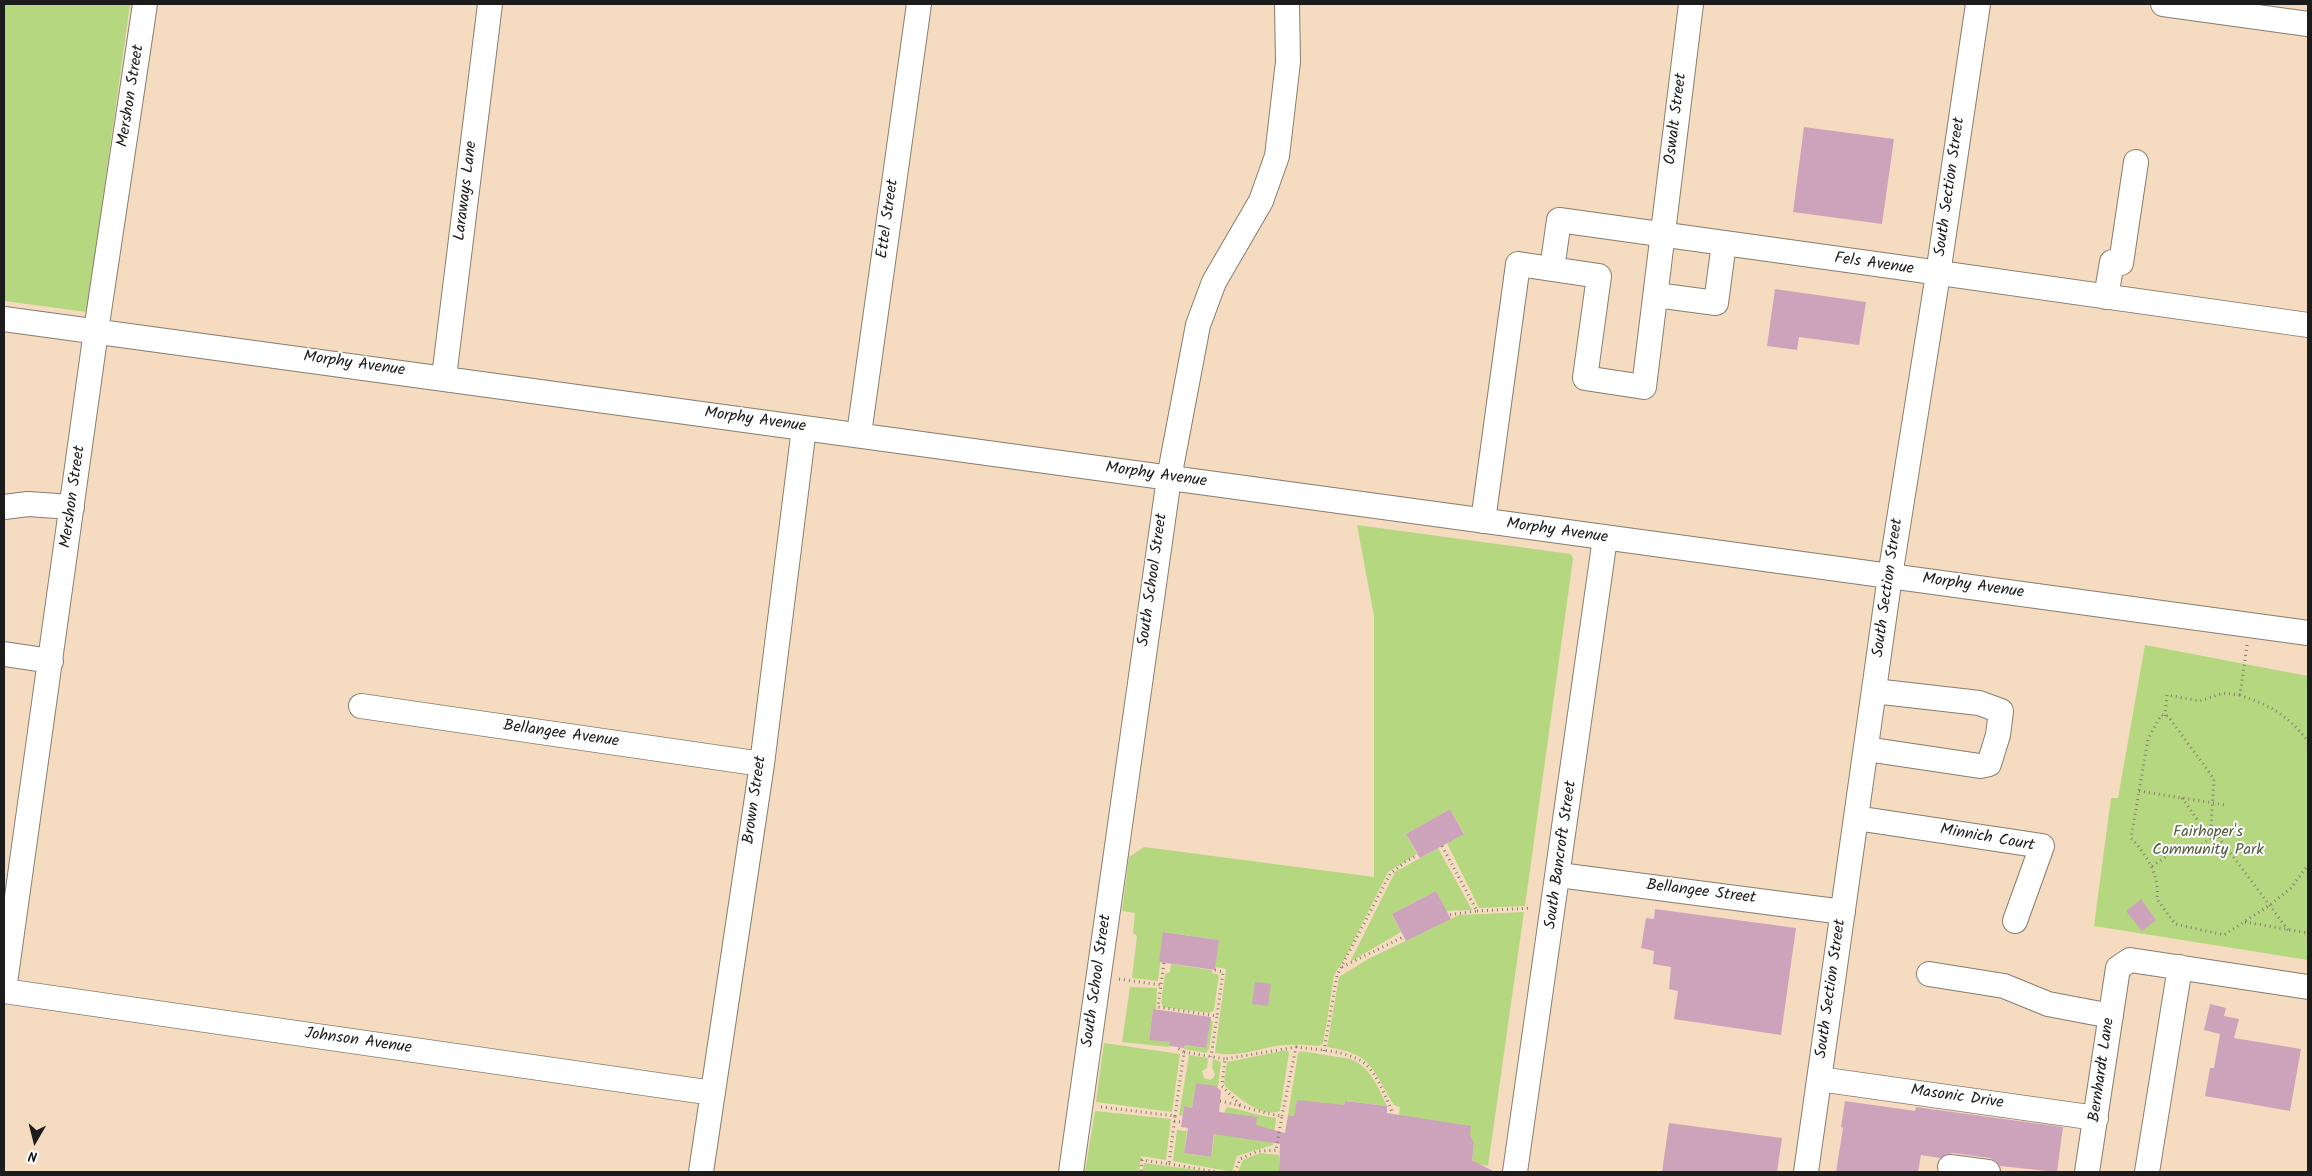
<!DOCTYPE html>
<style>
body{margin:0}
#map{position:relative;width:2312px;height:1176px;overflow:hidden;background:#f5dcc1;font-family:Kalam,sans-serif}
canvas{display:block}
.frame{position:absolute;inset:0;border:5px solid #1c1c1c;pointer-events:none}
.north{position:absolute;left:10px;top:1116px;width:50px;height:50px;-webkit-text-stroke:4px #fff;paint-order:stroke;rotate:188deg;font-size:14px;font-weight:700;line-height:20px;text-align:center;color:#1c1c1c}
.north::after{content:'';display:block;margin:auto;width:18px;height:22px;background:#1c1c1c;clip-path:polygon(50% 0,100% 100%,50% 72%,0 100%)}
</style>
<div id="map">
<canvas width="2312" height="1176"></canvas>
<div class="frame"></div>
<div class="north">N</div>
</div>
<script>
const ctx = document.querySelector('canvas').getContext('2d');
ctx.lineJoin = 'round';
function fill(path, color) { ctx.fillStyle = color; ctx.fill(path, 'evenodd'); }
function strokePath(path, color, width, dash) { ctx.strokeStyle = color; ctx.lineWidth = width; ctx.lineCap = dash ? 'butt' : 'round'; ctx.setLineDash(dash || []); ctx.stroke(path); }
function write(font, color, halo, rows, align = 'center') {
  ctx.font = font + ' Kalam,sans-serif'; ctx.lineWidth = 4; ctx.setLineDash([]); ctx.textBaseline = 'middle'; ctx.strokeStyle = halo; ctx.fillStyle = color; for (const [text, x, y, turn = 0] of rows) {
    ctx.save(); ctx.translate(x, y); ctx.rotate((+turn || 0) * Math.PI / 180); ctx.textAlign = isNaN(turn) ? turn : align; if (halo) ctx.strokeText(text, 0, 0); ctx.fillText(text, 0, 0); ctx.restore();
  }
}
fill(new Path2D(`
 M 4,4 L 130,4 L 87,312 L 4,301 Z
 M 1357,525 L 1571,554 L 1573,559 L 1525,906 L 1479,908 L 1447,843 L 1464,833 L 1450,809 L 1406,834 L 1417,854 L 1388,872 L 1345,958 L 1334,975 L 1326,1027 L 1323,1043 L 1319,1046 C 1305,1045 1291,1044 1276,1046 C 1255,1050 1237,1057 1215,1053 L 1226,969 L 1215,967 L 1219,940 L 1164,932 L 1158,981 L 1132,978 L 1137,936 L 1133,933 L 1135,913 L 1122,911 L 1129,857 L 1144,847 L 1374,877 L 1374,616 Z
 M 2145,645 L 2308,676 L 2308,960 L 2094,926 L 2111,798 L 2118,798 Z
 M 1438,848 L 1472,910 L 1446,911 L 1436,891 L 1392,914 L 1401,932 L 1350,962 L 1395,872 Z
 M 1524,912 L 1488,1166 L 1476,1163 L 1474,1165 L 1475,1161 L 1472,1160 L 1474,1143 L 1471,1141 L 1399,1115 L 1400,1107 L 1394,1105 C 1372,1069 1373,1054 1327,1047 L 1339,977 L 1368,959 L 1459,915 Z
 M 1171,964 L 1212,970 L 1212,973 L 1219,975 L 1214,1010 L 1210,1013 L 1163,1007 L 1161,1002 L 1165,974 L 1170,972 Z
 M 1130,987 L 1157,988 L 1156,1010 L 1153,1009 L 1149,1039 L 1170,1042 L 1169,1047 L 1122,1042 Z
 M 1210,1019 L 1213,1022 L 1209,1049 L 1206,1053 L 1184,1049 L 1185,1045 L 1206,1048 Z
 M 1104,1043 L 1180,1054 L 1172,1112 L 1096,1102 Z
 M 1287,1050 L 1289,1053 L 1280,1111 C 1262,1118 1239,1098 1226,1087 L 1224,1083 L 1227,1062 Z
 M 1301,1051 L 1351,1059 C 1371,1068 1378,1087 1387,1106 L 1345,1101 L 1344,1105 L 1294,1116 L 1288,1115 L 1298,1053 Z
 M 1189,1055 L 1208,1058 L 1207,1068 L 1202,1071 L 1204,1078 L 1210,1080 L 1213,1078 L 1215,1074 L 1212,1067 L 1213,1059 L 1221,1062 L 1218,1087 L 1196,1083 L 1192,1108 L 1184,1106 L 1182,1116 L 1179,1115 Z
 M 1227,1107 C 1244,1110 1259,1116 1276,1118 L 1273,1145 L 1237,1156 L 1232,1172 L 1173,1161 L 1177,1130 L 1187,1131 L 1184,1153 L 1211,1157 L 1215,1132 Z
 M 1095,1111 L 1171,1119 L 1166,1160 L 1141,1156 L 1139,1172 L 1085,1172 Z
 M 1260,1153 L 1279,1155 L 1279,1172 L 1238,1172 L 1243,1160 Z
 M 1144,1163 L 1204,1171 L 1207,1172 L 1142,1172 Z`), '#b5d780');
fill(new Path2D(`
 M 1804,127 L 1894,139 L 1882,224 L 1793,212 Z
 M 1775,289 L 1866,302 L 1859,345 L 1799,337 L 1797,350 L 1767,346 Z
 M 1450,809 L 1464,834 L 1420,858 L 1406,834 Z
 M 1436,891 L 1451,919 L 1406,941 L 1392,914 Z
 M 2141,899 L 2156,920 L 2142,931 L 2126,911 Z
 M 1655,909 L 1796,928 L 1781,1035 L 1674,1019 L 1678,991 L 1669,989 L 1671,967 L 1653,964 L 1654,951 L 1641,948 L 1646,918 L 1654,919 Z
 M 1163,932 L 1219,940 L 1215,970 L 1159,962 Z
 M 1255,982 L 1271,984 L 1268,1006 L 1252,1004 Z
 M 2210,1004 L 2226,1008 L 2224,1016 L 2239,1019 L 2234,1038 L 2301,1049 L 2290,1111 L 2205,1096 L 2210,1068 L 2214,1068 L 2220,1034 L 2204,1030 Z
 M 1153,1009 L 1211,1017 L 1206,1048 L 1185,1045 L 1184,1048 L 1169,1046 L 1170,1042 L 1149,1040 Z
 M 1196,1083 L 1216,1086 L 1221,1091 L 1219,1112 L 1257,1117 L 1256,1125 L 1285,1133 L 1288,1115 L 1294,1116 L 1297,1100 L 1344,1105 L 1345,1101 L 1387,1106 L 1387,1113 L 1471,1126 L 1470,1135 L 1474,1143 L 1472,1160 L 1495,1172 L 1279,1172 L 1280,1144 L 1214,1134 L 1211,1157 L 1184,1153 L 1188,1128 L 1181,1127 L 1184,1106 L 1192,1108 Z
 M 1845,1101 L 1915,1111 L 1916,1107 L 2063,1127 L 2057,1172 L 2000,1166 L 1996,1161 L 1990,1158 L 1952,1153 L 1940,1158 L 1921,1155 L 1918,1172 L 1836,1172 L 1843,1128 L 1841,1127 Z
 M 1669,1123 L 1782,1138 L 1777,1172 L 1662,1172 Z`), '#cda3bc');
const minor = new Path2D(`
 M 1691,4 L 1644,387 L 1585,378 L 1599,276 L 1552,269 L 1559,220 C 1809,254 2058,290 2308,325
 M 2163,4 L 2308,24
 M 1656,295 L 1716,303 L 1724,243
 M 2106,297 L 2112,262 L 2121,263 L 2136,162
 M 4,319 L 2308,633
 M 444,377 L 490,4
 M 859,434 L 919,4
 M 4,507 L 28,504 L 72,507
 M 1483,521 L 1518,264 L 1552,269
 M 4,654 L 51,661
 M 361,706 L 762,764
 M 1866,749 L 1980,766 L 1989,764 L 1998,735 L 2001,711 L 1979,703 L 1874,691
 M 1856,818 L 2042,846 L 2015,921
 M 1559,875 L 1843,912
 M 1929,974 L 2004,986 L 2048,1004 L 2111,1016
 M 4,990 L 96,331 L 145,4
 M 4,991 L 713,1093
 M 1819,1079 L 2096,1118
 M 1950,1167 L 1988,1172
 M 701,1172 L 762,764 L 804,428
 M 1071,1172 L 1169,478 L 1198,325 L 1214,282 L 1261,201 L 1277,156 L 1288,62 L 1287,4
 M 1515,1172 L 1605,538
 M 1806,1172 L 1890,576 L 1938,274 L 1978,4
 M 2087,1172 L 2118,968 L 2130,960 L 2308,987
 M 2147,1172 L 2180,967`);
strokePath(minor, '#887c6e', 26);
strokePath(new Path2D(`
 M 2247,645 L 2240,695 C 2273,707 2286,714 2308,741
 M 2165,716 L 2167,695 L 2200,701 L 2223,693 L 2240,695
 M 2139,791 L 2226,805
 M 2182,798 L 2210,838
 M 1442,846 L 1477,911 L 1448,915
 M 2152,866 L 2172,853 L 2202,845 L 2216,833
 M 1477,911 L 1531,908
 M 2245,922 L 2308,933
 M 2288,930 L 2211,827 L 2214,779 L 2168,716 L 2161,715 L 2148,739 L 2131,838 C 2147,856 2160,875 2157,899 L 2175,924 L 2224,935 L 2270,905 L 2291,888 L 2308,865
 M 1164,963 L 1158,1007 L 1217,1016 L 1211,1057
 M 1342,967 L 1403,937
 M 1215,970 L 1223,972 L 1217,1016
 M 1119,979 L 1161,985
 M 1296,1047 C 1318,1050 1346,1050 1364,1063 C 1377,1073 1387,1100 1393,1114
 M 1324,1051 L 1337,975 L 1390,874 L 1405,862 L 1418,855
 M 1184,1052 L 1225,1059
 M 1220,1101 C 1241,1105 1261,1113 1282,1116 L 1276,1150
 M 1240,1105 L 1222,1086 L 1225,1059 L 1296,1047 L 1282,1116
 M 1101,1107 L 1175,1116 L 1169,1164 L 1142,1160 L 1141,1172
 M 1175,1116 L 1184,1052 L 1176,1047
 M 1174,1121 L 1181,1122
 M 1169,1164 L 1217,1172
 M 1235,1172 L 1240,1159 L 1258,1151 L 1279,1150`), '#887c6e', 3, [1, 4]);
strokePath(minor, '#fff', 24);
write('16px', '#1c1c1c', '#fff', [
 ["Mershon Street",132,96,-81],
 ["Oswalt Street",1677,119,-83],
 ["South Section Street",1951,187,-82],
 ["Laraways Lane",467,191,-83],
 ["Ettel Street",889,219,-82],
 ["Fels Avenue",1874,265,8],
 ["Morphy Avenue",354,365,8],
 ["Morphy Avenue",755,421,8],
 ["Morphy Avenue",1156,476,8],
 ["Mershon Street",74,497,-82],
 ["Morphy Avenue",1557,532,8],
 ["South School Street",1154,580,-82],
 ["Morphy Avenue",1973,587,8],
 ["South Section Street",1889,588,-82],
 ["Bellangee Avenue",561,735,8],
 ["Brown Street",756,800,-82],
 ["Minnich Court",1987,839,10],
 ["South Bancroft Street",1562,855,-82],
 ["Bellangee Street",1701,893,7],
 ["South School Street",1098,981,-82],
 ["South Section Street",1832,989,-82],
 ["Johnson Avenue",358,1042,8],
 ["Bernhardt Lane",2103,1070,-82],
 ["Masonic Drive",1957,1098,8]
]);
write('16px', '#525d3f', '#fff', [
 ["Fairhoper's",2208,833],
 ["Community Park",2208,851]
]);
</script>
